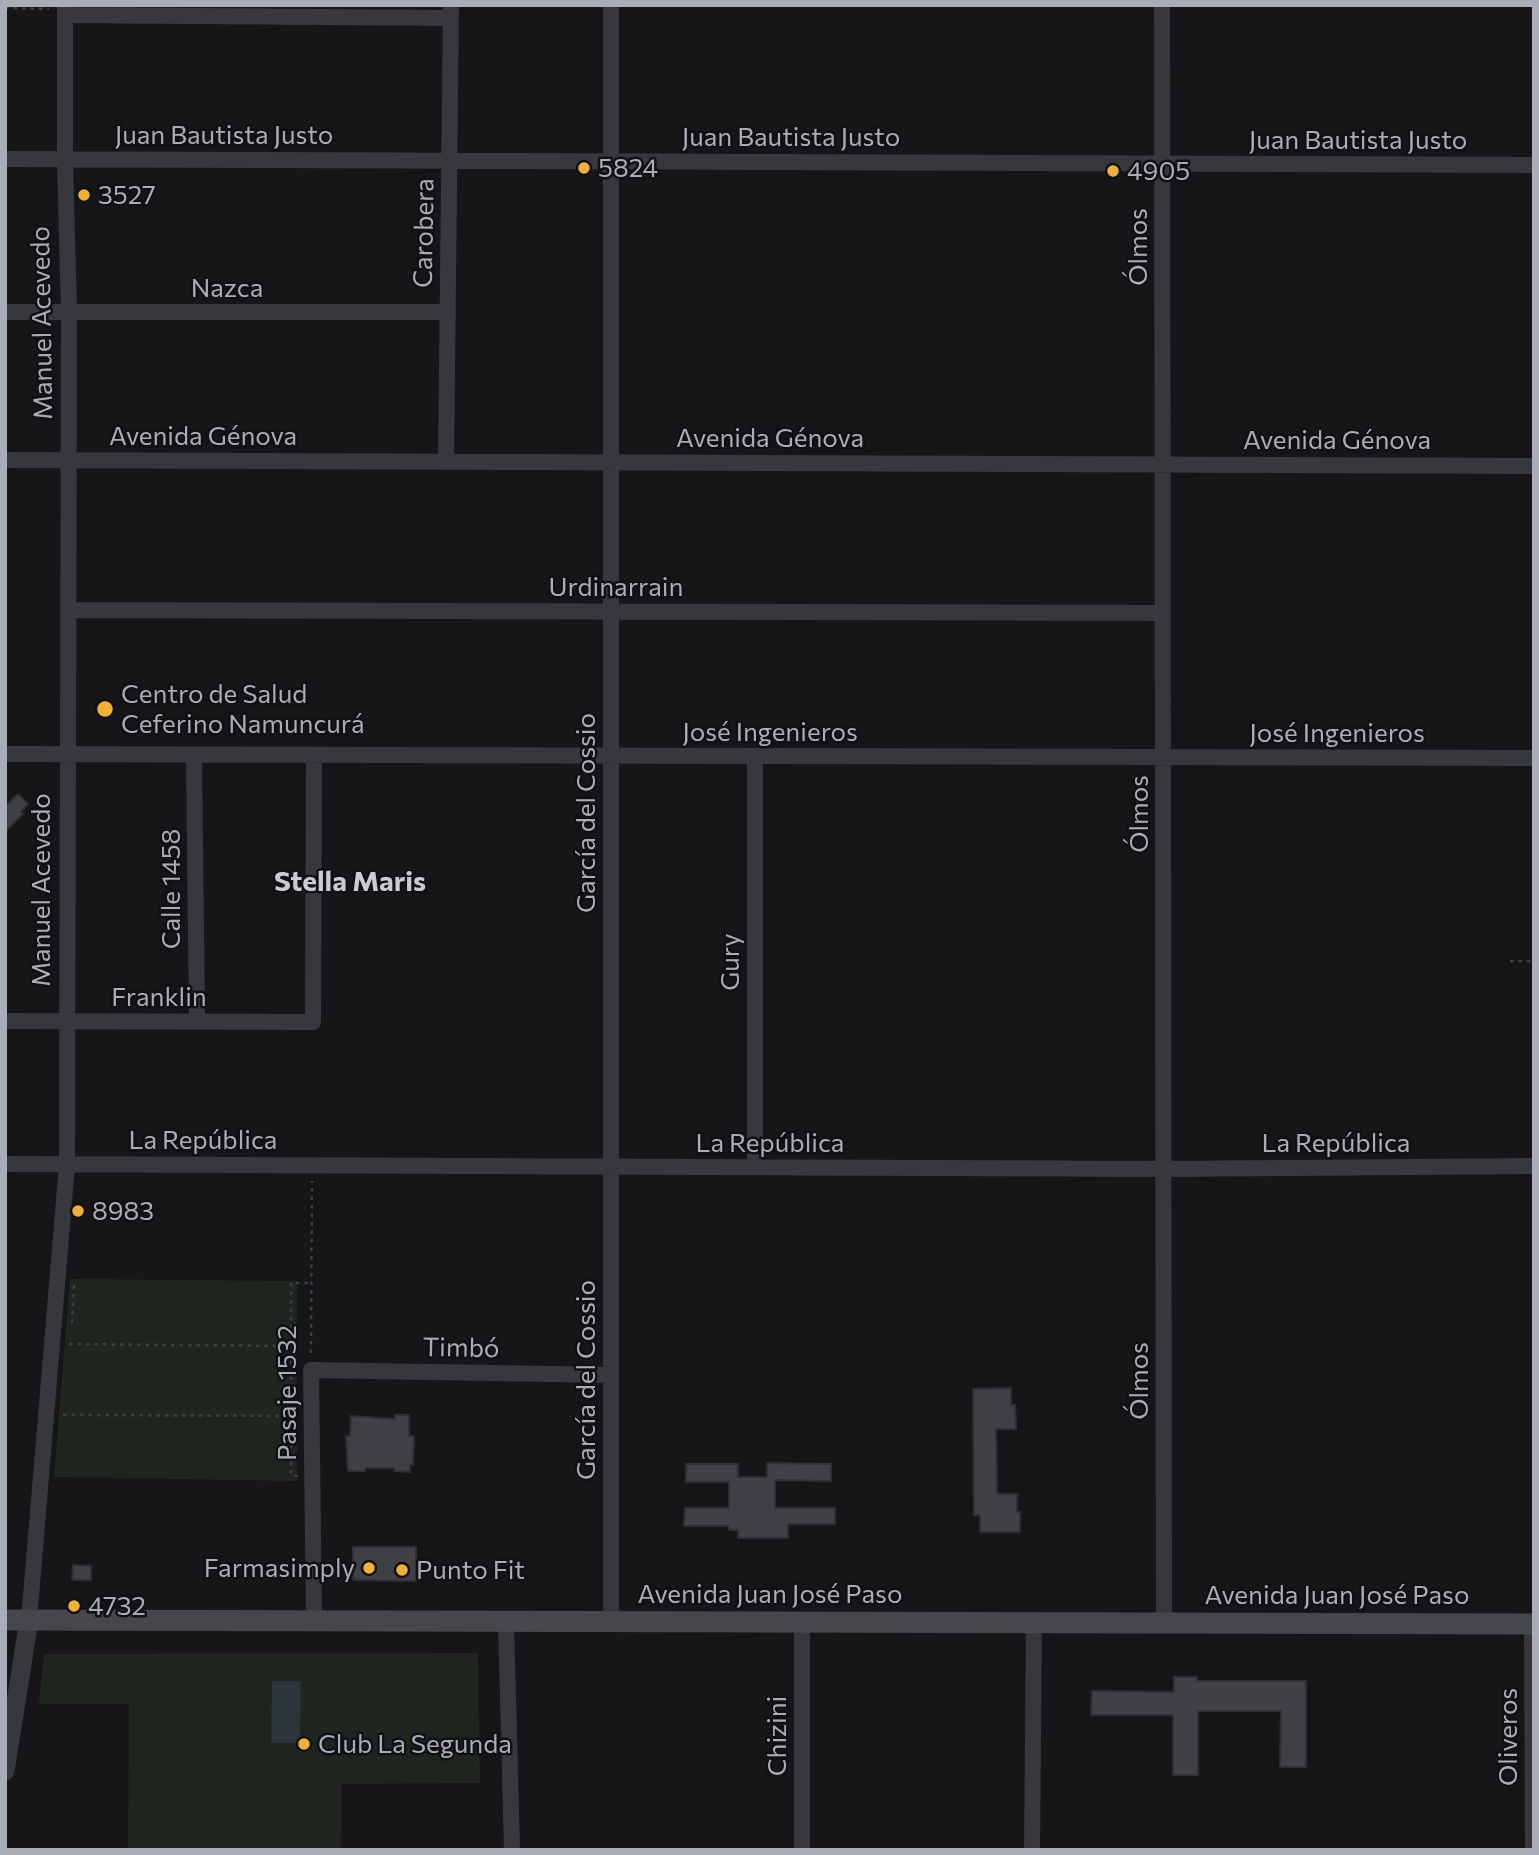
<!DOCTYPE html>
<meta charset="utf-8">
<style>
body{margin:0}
#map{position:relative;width:1539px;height:1855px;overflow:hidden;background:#161618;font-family:Commissioner,sans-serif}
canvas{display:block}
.frame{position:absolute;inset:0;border:7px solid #a8adb8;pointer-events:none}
</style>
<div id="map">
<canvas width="1539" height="1855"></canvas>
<div class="frame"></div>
</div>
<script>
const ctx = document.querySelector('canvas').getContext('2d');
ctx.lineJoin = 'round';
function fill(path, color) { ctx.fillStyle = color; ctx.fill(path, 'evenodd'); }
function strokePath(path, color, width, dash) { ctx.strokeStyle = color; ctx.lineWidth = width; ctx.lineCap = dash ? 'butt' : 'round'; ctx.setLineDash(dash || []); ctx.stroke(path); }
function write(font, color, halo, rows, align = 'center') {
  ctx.font = font + ' Commissioner,sans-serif'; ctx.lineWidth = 5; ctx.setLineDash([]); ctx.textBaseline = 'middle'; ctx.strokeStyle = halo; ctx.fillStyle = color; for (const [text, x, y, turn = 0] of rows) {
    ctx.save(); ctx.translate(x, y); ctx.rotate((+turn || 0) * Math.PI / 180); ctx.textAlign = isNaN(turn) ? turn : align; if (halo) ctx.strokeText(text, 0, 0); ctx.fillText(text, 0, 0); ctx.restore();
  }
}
fill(new Path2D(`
 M 70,1279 L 297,1281 L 297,1481 L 54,1477 Z
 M 478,1653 L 480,1783 L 342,1784 L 341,1850 L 128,1850 L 129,1704 L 39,1704 L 44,1654 Z`), '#1e261f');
fill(new Path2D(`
 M 272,1681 L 301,1681 L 300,1743 L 271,1743 Z`), '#2c353c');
const building = new Path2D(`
 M 18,794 L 28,804 L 21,812 L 23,814 L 5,832 L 5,807 Z
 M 1011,1388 L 1011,1405 L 1015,1405 L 1016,1429 L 996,1429 L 997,1494 L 1017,1494 L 1017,1512 L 1020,1512 L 1020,1532 L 980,1532 L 980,1515 L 974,1515 L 973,1389 Z
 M 395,1415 L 409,1415 L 409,1436 L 414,1436 L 413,1465 L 410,1465 L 410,1472 L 394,1471 L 394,1468 L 365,1468 L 365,1471 L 348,1471 L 346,1436 L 350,1436 L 351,1416 L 395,1419 Z
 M 767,1463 L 831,1464 L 831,1481 L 775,1480 L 775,1508 L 835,1508 L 835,1524 L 788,1524 L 788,1538 L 738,1538 L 738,1530 L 729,1530 L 729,1526 L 684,1526 L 685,1508 L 729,1508 L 729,1482 L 686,1482 L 686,1464 L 738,1464 L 738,1477 L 767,1477 Z
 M 353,1547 L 416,1547 L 416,1581 L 353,1580 Z
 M 73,1565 L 91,1566 L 91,1580 L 72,1580 Z
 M 1174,1677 L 1197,1677 L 1197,1681 L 1306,1681 L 1306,1767 L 1280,1767 L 1281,1711 L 1198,1711 L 1198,1775 L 1173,1775 L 1173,1715 L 1091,1715 L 1092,1691 L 1174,1692 Z`);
fill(building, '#404145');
strokePath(building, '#303034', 2);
strokePath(new Path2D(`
 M 5,8 L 49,9
 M 1510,961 L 1534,961
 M 72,1323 L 74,1282
 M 69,1344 L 290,1346
 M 311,1353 L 312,1181
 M 63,1415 L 290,1416
 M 298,1476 L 291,1475 L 291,1283 L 311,1283`), '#3d3f44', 2.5, [3.5, 5]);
strokePath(new Path2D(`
 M 1162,5 L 1164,1623
 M 65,15 L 451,18
 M 5,159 L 1534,165
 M 5,312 L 448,312
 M 5,460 L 1534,466
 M 446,461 L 451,5
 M 68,610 L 1163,613
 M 5,754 L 1534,758
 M 194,755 L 197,1021
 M 755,756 L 755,1167
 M 5,1021 L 313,1022 L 314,755
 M 5,1164 L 1164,1169 L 1534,1166
 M 29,1620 L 67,1165 L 69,312 L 65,159 L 65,5
 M 314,1621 L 311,1370 L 611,1375
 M 506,1621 L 512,1850
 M 611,1621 L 611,5
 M 802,1622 L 802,1850
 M 1532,1624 L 1533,1850
 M 1032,1850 L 1034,1622`), '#37383d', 16);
strokePath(new Path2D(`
 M 5,1771 L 29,1620`), '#37383d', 19);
strokePath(new Path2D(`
 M 5,1620 L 1534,1624`), '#45474d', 21);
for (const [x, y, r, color] of [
 [584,168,7,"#f2b134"],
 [1113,171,7,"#f2b134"],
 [84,195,7,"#f2b134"],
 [105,709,9,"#f2b134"],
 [78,1211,7,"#f2b134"],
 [369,1568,7,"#f2b134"],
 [402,1570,7,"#f2b134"],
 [74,1606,7,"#f2b134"],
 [304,1744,7,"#f2b134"]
]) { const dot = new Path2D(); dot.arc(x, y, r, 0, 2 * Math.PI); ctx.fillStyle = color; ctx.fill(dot); strokePath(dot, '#111113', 2.5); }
write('26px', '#a8adb8', '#111113', [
 ["Juan Bautista Justo",224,135],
 ["Juan Bautista Justo",791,137],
 ["Juan Bautista Justo",1358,140],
 ["Carobera",424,233,-89],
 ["Ólmos",1138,247,-90],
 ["Nazca",227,288],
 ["Manuel Acevedo",42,323,-91],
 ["Avenida Génova",203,436],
 ["Avenida Génova",770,438],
 ["Avenida Génova",1337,440],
 ["Urdinarrain",616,587],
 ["José Ingenieros",770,732],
 ["José Ingenieros",1337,733],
 ["García del Cossio",586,813,-90],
 ["Ólmos",1139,814,-90],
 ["Calle 1458",171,889,-90],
 ["Manuel Acevedo",41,890,-90],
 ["Gury",730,962,-90],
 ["Franklin",159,997],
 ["La República",203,1140],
 ["La República",770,1143],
 ["La República",1336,1143],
 ["Timbó",461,1348,1],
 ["García del Cossio",586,1380,-90],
 ["Ólmos",1139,1381,-90],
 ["Pasaje 1532",287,1393,-90],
 ["Avenida Juan José Paso",770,1594],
 ["Avenida Juan José Paso",1337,1595],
 ["Chizini",777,1736,-90],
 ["Oliveros",1508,1737,-90]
]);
write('26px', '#a8adb8', '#111113', [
 ["5824",598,168],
 ["4905",1127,171],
 ["3527",98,195],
 ["Centro de Salud",121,694],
 ["Ceferino Namuncurá",121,724],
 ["8983",92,1211],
 ["Farmasimply",355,1568,"right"],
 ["Punto Fit",416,1570],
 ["4732",88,1606],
 ["Club La Segunda",318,1744]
], 'left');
write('bold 28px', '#c9ccd4', '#111113', [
 ["Stella Maris",350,882]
]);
</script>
